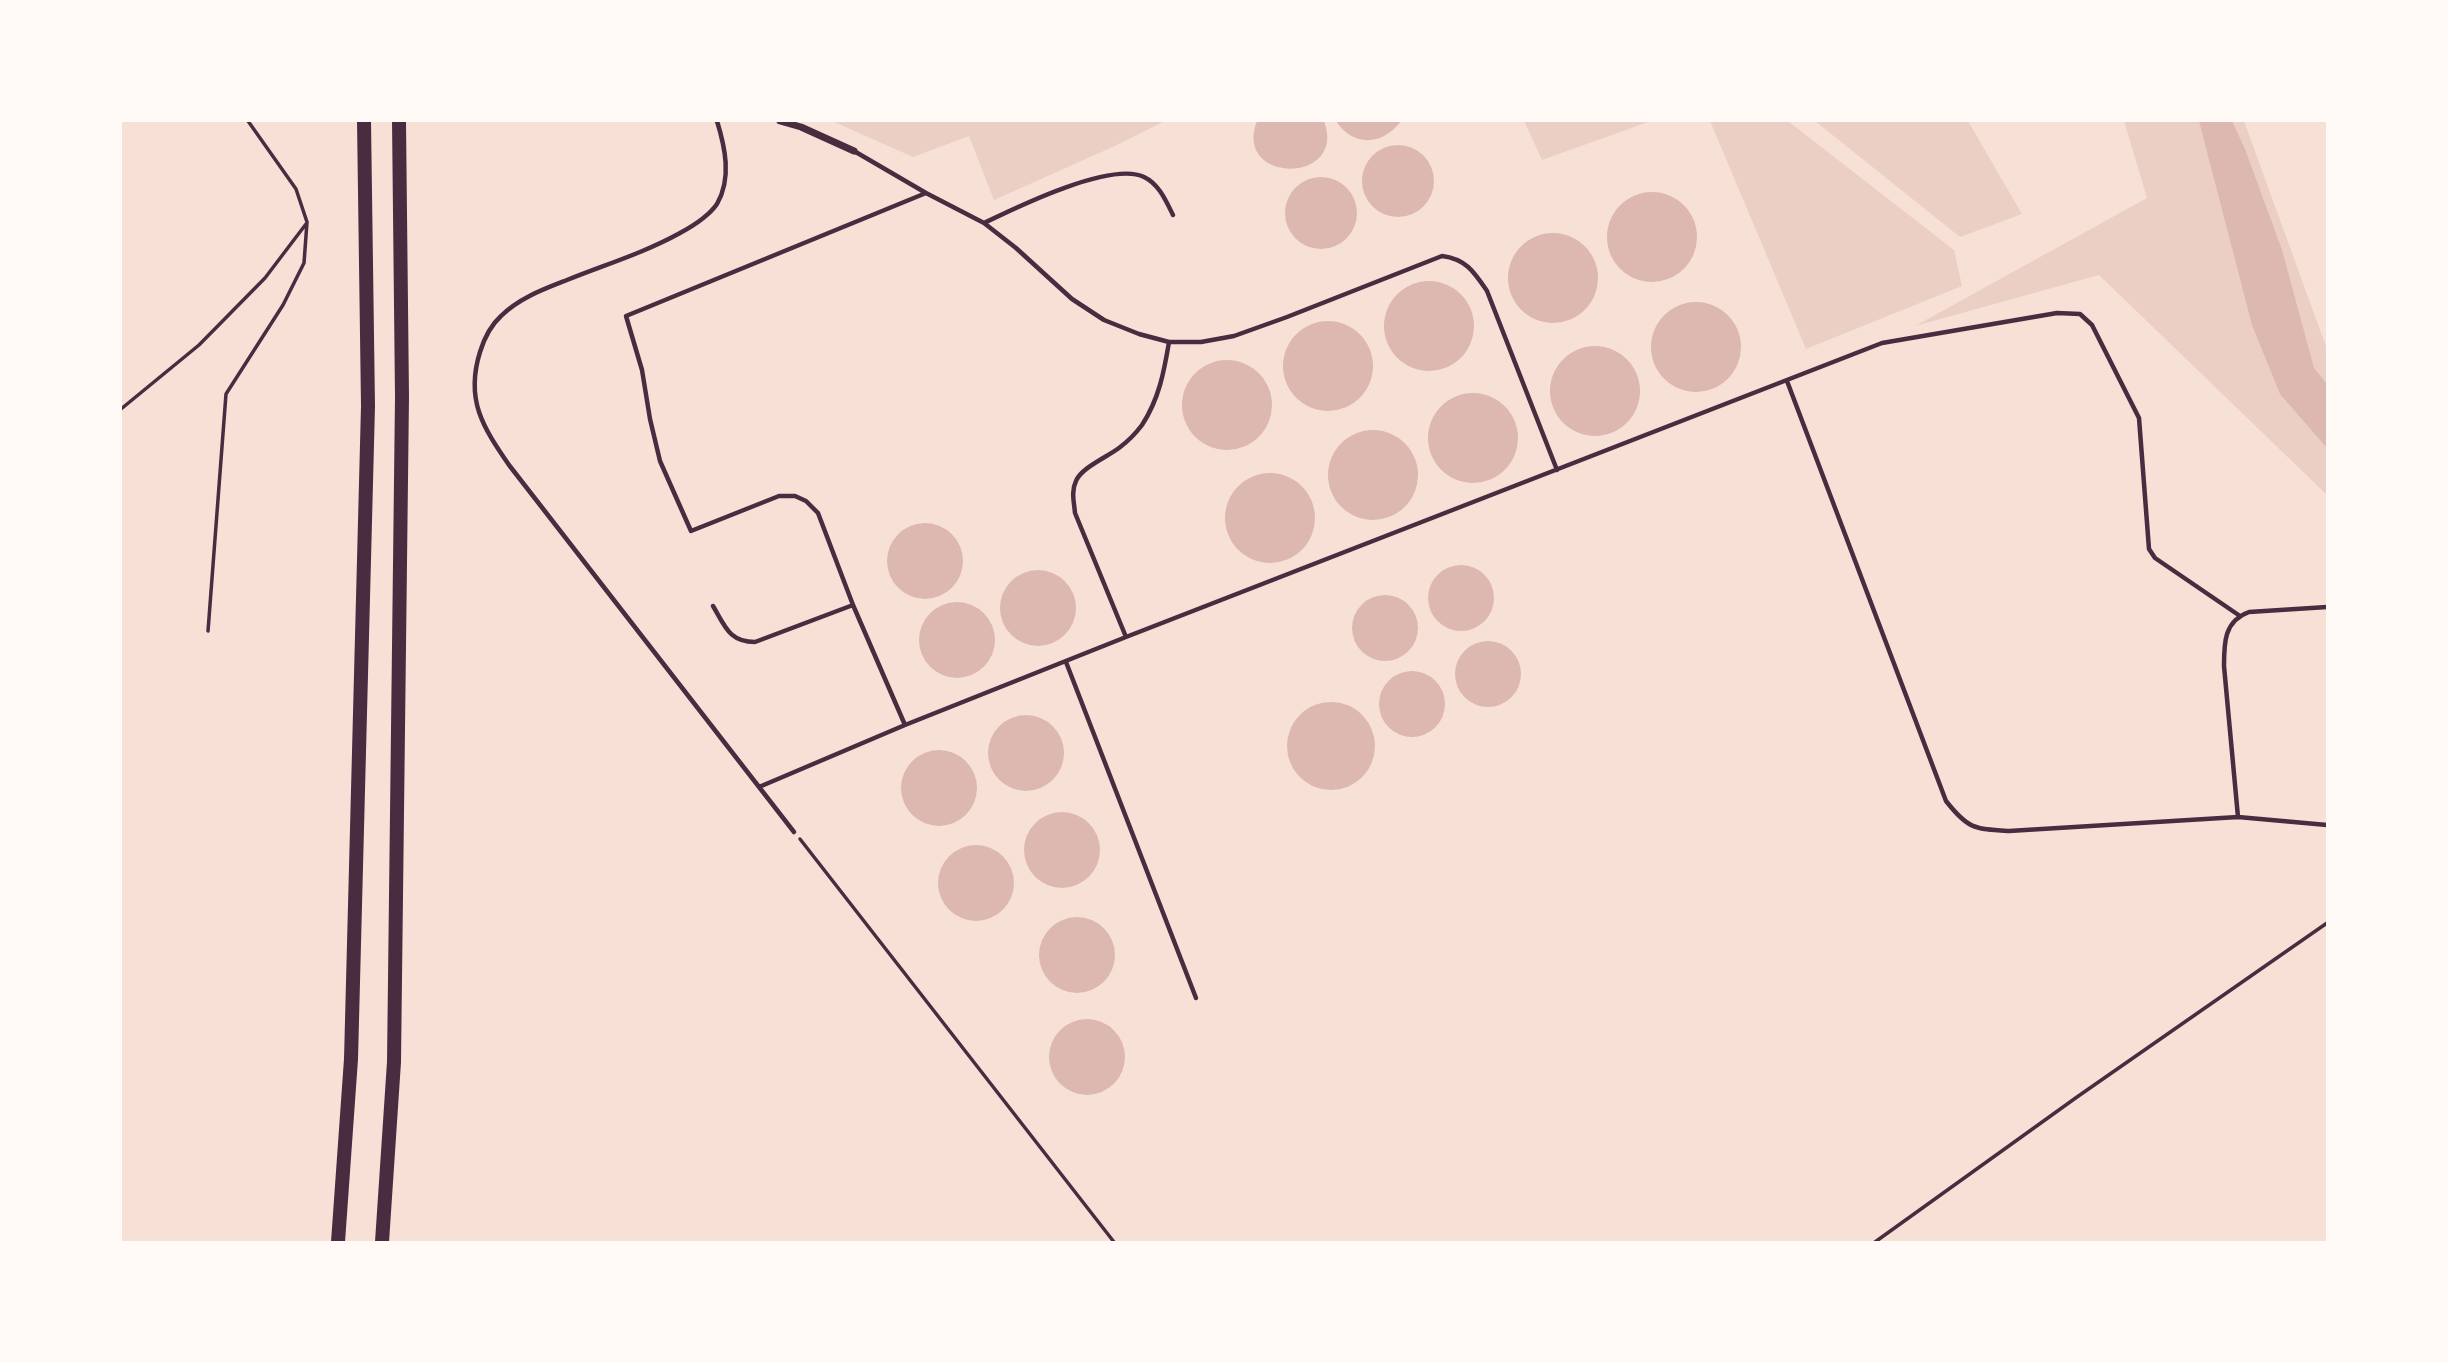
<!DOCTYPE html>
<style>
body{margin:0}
#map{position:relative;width:2448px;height:1363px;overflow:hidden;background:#f7e1d7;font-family:Overpass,sans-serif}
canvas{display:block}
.frame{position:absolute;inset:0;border:122px solid #fffaf5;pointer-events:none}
</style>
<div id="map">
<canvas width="2448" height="1363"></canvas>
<div class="frame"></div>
</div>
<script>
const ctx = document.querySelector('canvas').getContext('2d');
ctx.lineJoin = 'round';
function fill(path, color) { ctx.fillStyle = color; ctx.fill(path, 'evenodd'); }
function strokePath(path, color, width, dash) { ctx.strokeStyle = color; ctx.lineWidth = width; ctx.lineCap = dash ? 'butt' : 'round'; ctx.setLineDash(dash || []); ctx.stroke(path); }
fill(new Path2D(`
 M 832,121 L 1165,121 L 1115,146 L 994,200 L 969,136 L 913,157 Z
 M 1524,121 L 1651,121 L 1542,160 Z
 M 1710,121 L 1788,121 L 1954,250 L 1962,286 L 1806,349 Z
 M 1815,121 L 1968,121 L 2022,214 L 1960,237 Z
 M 2124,121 L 2244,121 L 2327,349 L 2327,495 L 2099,275 L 1915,326 L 2147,198 Z`), '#ebcfc5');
fill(new Path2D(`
 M 1257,121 L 1324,121 C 1348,185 1232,184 1257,121 Z
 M 1336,121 L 1401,121 C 1383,146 1353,147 1336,121 Z
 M 2199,121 L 2232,121 L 2245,149 L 2282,250 L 2314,368 L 2327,384 L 2327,448 L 2280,394 L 2252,325 Z
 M1362 181a36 36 0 1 1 72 0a36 36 0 1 1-72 0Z
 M1285 213a36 36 0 1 1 72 0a36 36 0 1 1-72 0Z
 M1607 237a45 45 0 1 1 90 0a45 45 0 1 1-90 0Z
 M1508 278a45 45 0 1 1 90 0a45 45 0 1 1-90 0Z
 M1384 326a45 45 0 1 1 90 0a45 45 0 1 1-90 0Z
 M1651 347a45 45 0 1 1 90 0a45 45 0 1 1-90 0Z
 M1283 366a45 45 0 1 1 90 0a45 45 0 1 1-90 0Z
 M1550 391a45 45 0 1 1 90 0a45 45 0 1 1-90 0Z
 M1182 405a45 45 0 1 1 90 0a45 45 0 1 1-90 0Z
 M1428 438a45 45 0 1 1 90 0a45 45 0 1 1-90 0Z
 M1328 475a45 45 0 1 1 90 0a45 45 0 1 1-90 0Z
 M1225 518a45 45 0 1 1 90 0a45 45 0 1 1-90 0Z
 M887 561a38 38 0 1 1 76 0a38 38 0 1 1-76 0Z
 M1428 598a33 33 0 1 1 66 0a33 33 0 1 1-66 0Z
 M1000 608a38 38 0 1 1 76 0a38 38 0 1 1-76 0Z
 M1352 628a33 33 0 1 1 66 0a33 33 0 1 1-66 0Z
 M919 640a38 38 0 1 1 76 0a38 38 0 1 1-76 0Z
 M1455 674a33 33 0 1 1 66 0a33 33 0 1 1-66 0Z
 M1379 704a33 33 0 1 1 66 0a33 33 0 1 1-66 0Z
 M1287 746a44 44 0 1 1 88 0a44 44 0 1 1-88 0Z
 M988 753a38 38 0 1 1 76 0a38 38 0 1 1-76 0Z
 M901 788a38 38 0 1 1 76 0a38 38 0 1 1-76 0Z
 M1024 850a38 38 0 1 1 76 0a38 38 0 1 1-76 0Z
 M938 883a38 38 0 1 1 76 0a38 38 0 1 1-76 0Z
 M1039 955a38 38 0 1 1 76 0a38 38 0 1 1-76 0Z
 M1049 1057a38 38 0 1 1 76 0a38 38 0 1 1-76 0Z`), '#dcb8b0');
strokePath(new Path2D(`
 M 121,409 L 199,345 L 265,278 L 306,224
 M 208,631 L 226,394 L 283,305 L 304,263 L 307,222 L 296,189 L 248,121
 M 800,839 L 1114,1242
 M 1875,1242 L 2077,1097 L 2327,923`), '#4a2c40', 3.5);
strokePath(new Path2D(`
 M 717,121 C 725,147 732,178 717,204 C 708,217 693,226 680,233 C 644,253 604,265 567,280 C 544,289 519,298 501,316 C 491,325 484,339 480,352 C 465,400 483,427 509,465 L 794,832
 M 854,151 L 926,193 L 984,223 L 1016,248 L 1072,299 L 1104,320 L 1139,334 L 1169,342 L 1201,342 L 1234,336 L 1287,317 L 1442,256 C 1466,259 1474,272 1487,291 L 1557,470
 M 984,223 C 1017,207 1111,161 1144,177 C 1159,184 1166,201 1173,215
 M 1787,381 L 1946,801 C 1968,829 1974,829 2009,831 L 2238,817 L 2327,825
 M 713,606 C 725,626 729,642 755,642 L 853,605
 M 1126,637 L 1075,513 C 1074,502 1071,491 1076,481 C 1081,468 1107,457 1119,448 C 1127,442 1136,433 1142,425 C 1159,399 1164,372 1169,342
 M 1066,662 L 1196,998
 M 905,725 L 853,605 L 818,513 L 806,501 L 795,496 L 779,496 L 691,531 L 660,461 L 650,419 L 642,370 L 626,316 L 926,193
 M 759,787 L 905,725 L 1126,637 L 1882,343 L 2057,313 L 2080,314 L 2092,325 L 2139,418 L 2149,549 L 2155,558 L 2240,616
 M 2238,817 L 2224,666 C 2224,643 2224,621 2249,612 L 2327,607`), '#4a2c40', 4.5);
strokePath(new Path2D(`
 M 780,121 L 801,127 L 854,151`), '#4a2c40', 7);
strokePath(new Path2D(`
 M 338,1242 L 351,1059 L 368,406 L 364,121
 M 382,1242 L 394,1062 L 402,397 L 399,121`), '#4a2c40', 14);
</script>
